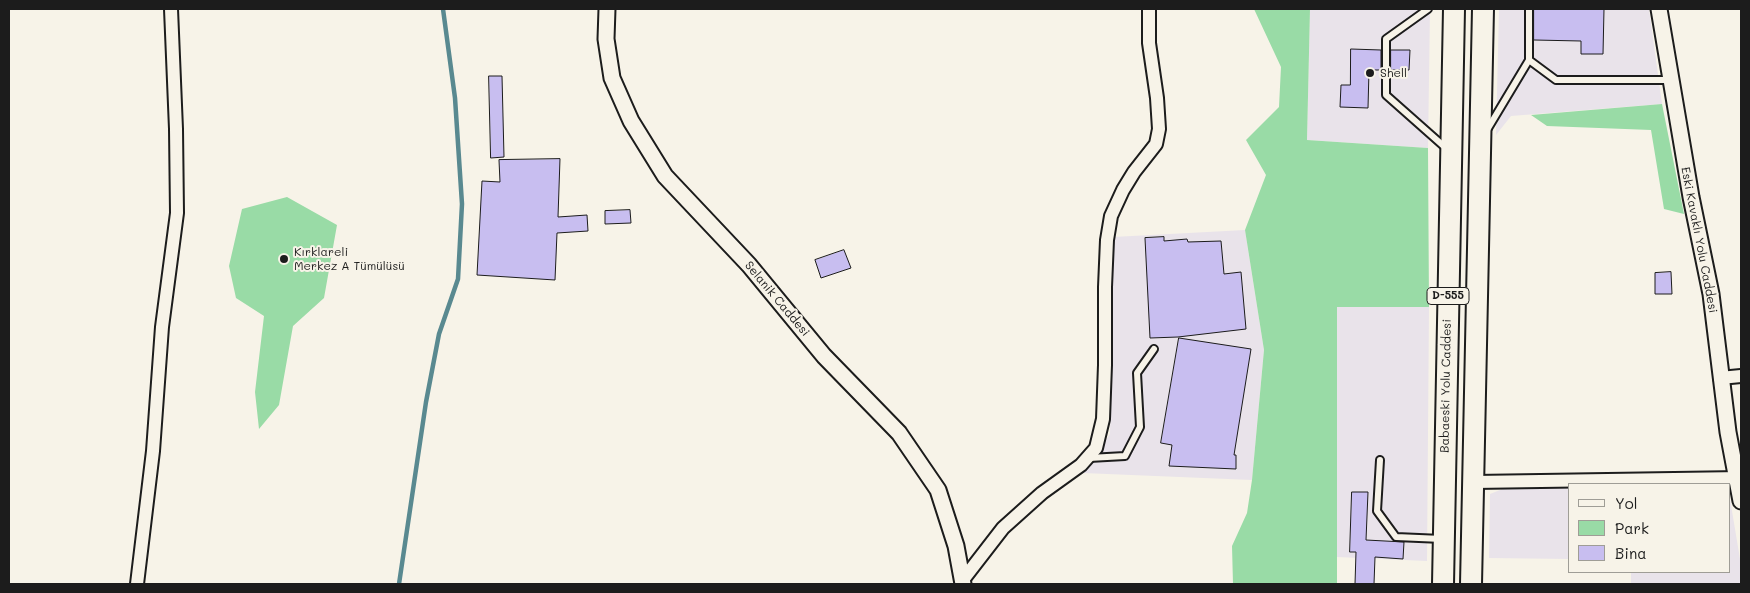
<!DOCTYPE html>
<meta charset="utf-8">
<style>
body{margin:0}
#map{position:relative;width:1750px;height:593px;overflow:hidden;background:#f7f3e8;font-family:Mali,sans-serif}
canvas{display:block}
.frame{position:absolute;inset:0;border:10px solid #1c1c1c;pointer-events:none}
.legend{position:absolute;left:1568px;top:483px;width:162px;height:90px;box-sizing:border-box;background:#f7f3e8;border:1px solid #9f9d96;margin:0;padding:6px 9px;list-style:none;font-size:15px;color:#1c1c1c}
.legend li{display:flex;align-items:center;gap:10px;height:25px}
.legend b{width:25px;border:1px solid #9f9d96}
</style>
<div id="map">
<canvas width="1750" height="593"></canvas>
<div class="frame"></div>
<ul class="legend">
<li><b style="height:6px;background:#f7f3e8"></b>Yol</li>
<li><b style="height:14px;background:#99dba6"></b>Park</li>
<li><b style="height:14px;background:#c8bef0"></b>Bina</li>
</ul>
</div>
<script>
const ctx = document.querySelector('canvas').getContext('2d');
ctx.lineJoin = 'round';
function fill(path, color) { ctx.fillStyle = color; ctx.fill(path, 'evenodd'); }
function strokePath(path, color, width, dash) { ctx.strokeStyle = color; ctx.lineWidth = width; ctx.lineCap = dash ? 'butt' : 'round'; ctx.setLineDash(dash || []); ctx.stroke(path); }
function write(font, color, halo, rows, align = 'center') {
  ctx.font = font + ' Mali,sans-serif'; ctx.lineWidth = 4; ctx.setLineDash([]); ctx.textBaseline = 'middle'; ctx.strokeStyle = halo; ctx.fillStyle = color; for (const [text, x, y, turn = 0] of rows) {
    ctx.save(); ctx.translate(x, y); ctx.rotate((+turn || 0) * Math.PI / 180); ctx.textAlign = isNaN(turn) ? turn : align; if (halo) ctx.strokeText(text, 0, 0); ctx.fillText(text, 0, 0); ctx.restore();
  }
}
fill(new Path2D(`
 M 1310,9 L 1430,9 L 1428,148 L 1307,140 Z
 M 1499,9 L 1649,9 L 1662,104 L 1511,116 L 1496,135 Z
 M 1245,230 L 1264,350 L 1252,480 L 1083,473 L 1110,434 L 1113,237 Z
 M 1337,307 L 1429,307 L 1427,561 L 1337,557 Z
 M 1515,484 L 1569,485 L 1569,559 L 1489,558 L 1490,494 Z
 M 1729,493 L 1741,565 L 1741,584 L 1631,584 L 1631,572 L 1729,572 Z`), '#e9e3ea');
fill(new Path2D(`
 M 1254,9 L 1310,9 L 1307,140 L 1428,148 L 1429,307 L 1337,307 L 1337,584 L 1233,584 L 1232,546 L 1247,513 L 1252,480 L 1264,350 L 1245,230 L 1266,175 L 1246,140 L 1279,107 L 1281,67 Z
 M 1662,104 L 1684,214 L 1664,209 L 1651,130 L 1547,126 L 1531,115 Z
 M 287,197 L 337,225 L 324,298 L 293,326 L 279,405 L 259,429 L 255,392 L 264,316 L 236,298 L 229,266 L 242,209 Z`), '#99dba6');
strokePath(new Path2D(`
 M 399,584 L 426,402 L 439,334 L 458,279 L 462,204 L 455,98 L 443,9`), '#598990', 4.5);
const building = new Path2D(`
 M 1534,9 L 1604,9 L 1603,54 L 1581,54 L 1581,41 L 1534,40 Z
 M 1351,49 L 1381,50 L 1381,70 L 1369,70 L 1368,108 L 1340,107 L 1341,85 L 1350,85 Z
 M 1391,50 L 1410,50 L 1409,70 L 1391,70 Z
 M 489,76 L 502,76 L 504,157 L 491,158 Z
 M 560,159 L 558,217 L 587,215 L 588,231 L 557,233 L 555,280 L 477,275 L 482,181 L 500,182 L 499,160 Z
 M 630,210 L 631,223 L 605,224 L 605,211 Z
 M 1164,237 L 1164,241 L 1187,239 L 1188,242 L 1221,241 L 1224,274 L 1241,272 L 1246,329 L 1178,337 L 1150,338 L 1145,238 Z
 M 844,250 L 851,268 L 821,278 L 815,260 Z
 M 1671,272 L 1672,294 L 1655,294 L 1655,273 Z
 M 1179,338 L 1251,349 L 1234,455 L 1236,455 L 1236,469 L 1169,466 L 1172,445 L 1161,443 Z
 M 1352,492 L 1368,492 L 1366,540 L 1404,542 L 1403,559 L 1375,557 L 1374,584 L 1355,584 L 1356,552 L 1350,552 Z`);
fill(building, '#c8bef0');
strokePath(building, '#1c1c1c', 1);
const service = new Path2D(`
 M 1428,9 L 1386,39 L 1386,95 L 1447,149
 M 1529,60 L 1556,80 L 1671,80
 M 1487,130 L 1529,60 L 1529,9
 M 1089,458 L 1125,456 L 1140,427 L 1137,373 L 1154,349
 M 1380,460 L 1377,511 L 1396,537 L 1442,539`);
const minor = new Path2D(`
 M 1720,378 L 1741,376
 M 1474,482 L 1741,478
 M 962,581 L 1003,528 L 1042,493 L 1081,465 L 1096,448 L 1103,419 L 1105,365 L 1105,287 L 1107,240 L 1111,216 L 1123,190 L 1134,172 L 1156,144 L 1159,129 L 1157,98 L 1149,43 L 1149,9
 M 137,584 L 153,451 L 162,327 L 177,213 L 176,129 L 171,9`);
const tertiary = new Path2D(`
 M 607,9 L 606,39 L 612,78 L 631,121 L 665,176 L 749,265 L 824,356 L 899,433 L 938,490 L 956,546 L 963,584
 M 1659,9 L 1691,197 L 1711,294 L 1728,432 L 1741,501`);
const trunk = new Path2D(`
 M 1443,584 L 1454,9
 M 1471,584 L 1483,9`);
strokePath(service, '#1c1c1c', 10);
strokePath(minor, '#1c1c1c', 16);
strokePath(tertiary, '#1c1c1c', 19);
strokePath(trunk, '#1c1c1c', 24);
strokePath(service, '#f7f3e8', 6);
strokePath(minor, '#f7f3e8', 12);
strokePath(tertiary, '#f7f3e8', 15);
strokePath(trunk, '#f7f3e8', 20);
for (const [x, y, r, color] of [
 [1370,73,5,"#1c1c1c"],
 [284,259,5,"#1c1c1c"]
]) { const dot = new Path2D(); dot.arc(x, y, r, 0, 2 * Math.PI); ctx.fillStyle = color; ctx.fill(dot); strokePath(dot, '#f7f3e8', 2); }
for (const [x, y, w] of [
 [1448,296,42]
]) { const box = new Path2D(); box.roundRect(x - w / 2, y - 8.5, w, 17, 4); ctx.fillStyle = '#f7f3e8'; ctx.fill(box); strokePath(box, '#1c1c1c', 1); }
write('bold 11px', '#1c1c1c', null, [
 ["D-555",1448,296]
]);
write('12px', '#1c1c1c', '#f7f3e8', [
 ["Shell",1380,73],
 ["Kırklareli",294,252],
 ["Merkez A Tümülüsü",294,266]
], 'left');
write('12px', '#1c1c1c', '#f7f3e8', [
 ["Eski Kavaklı Yolu Caddesi",1699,240,79],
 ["Selanik Caddesi",777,299,50],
 ["Babaeski Yolu Caddesi",1446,386,-89]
]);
</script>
